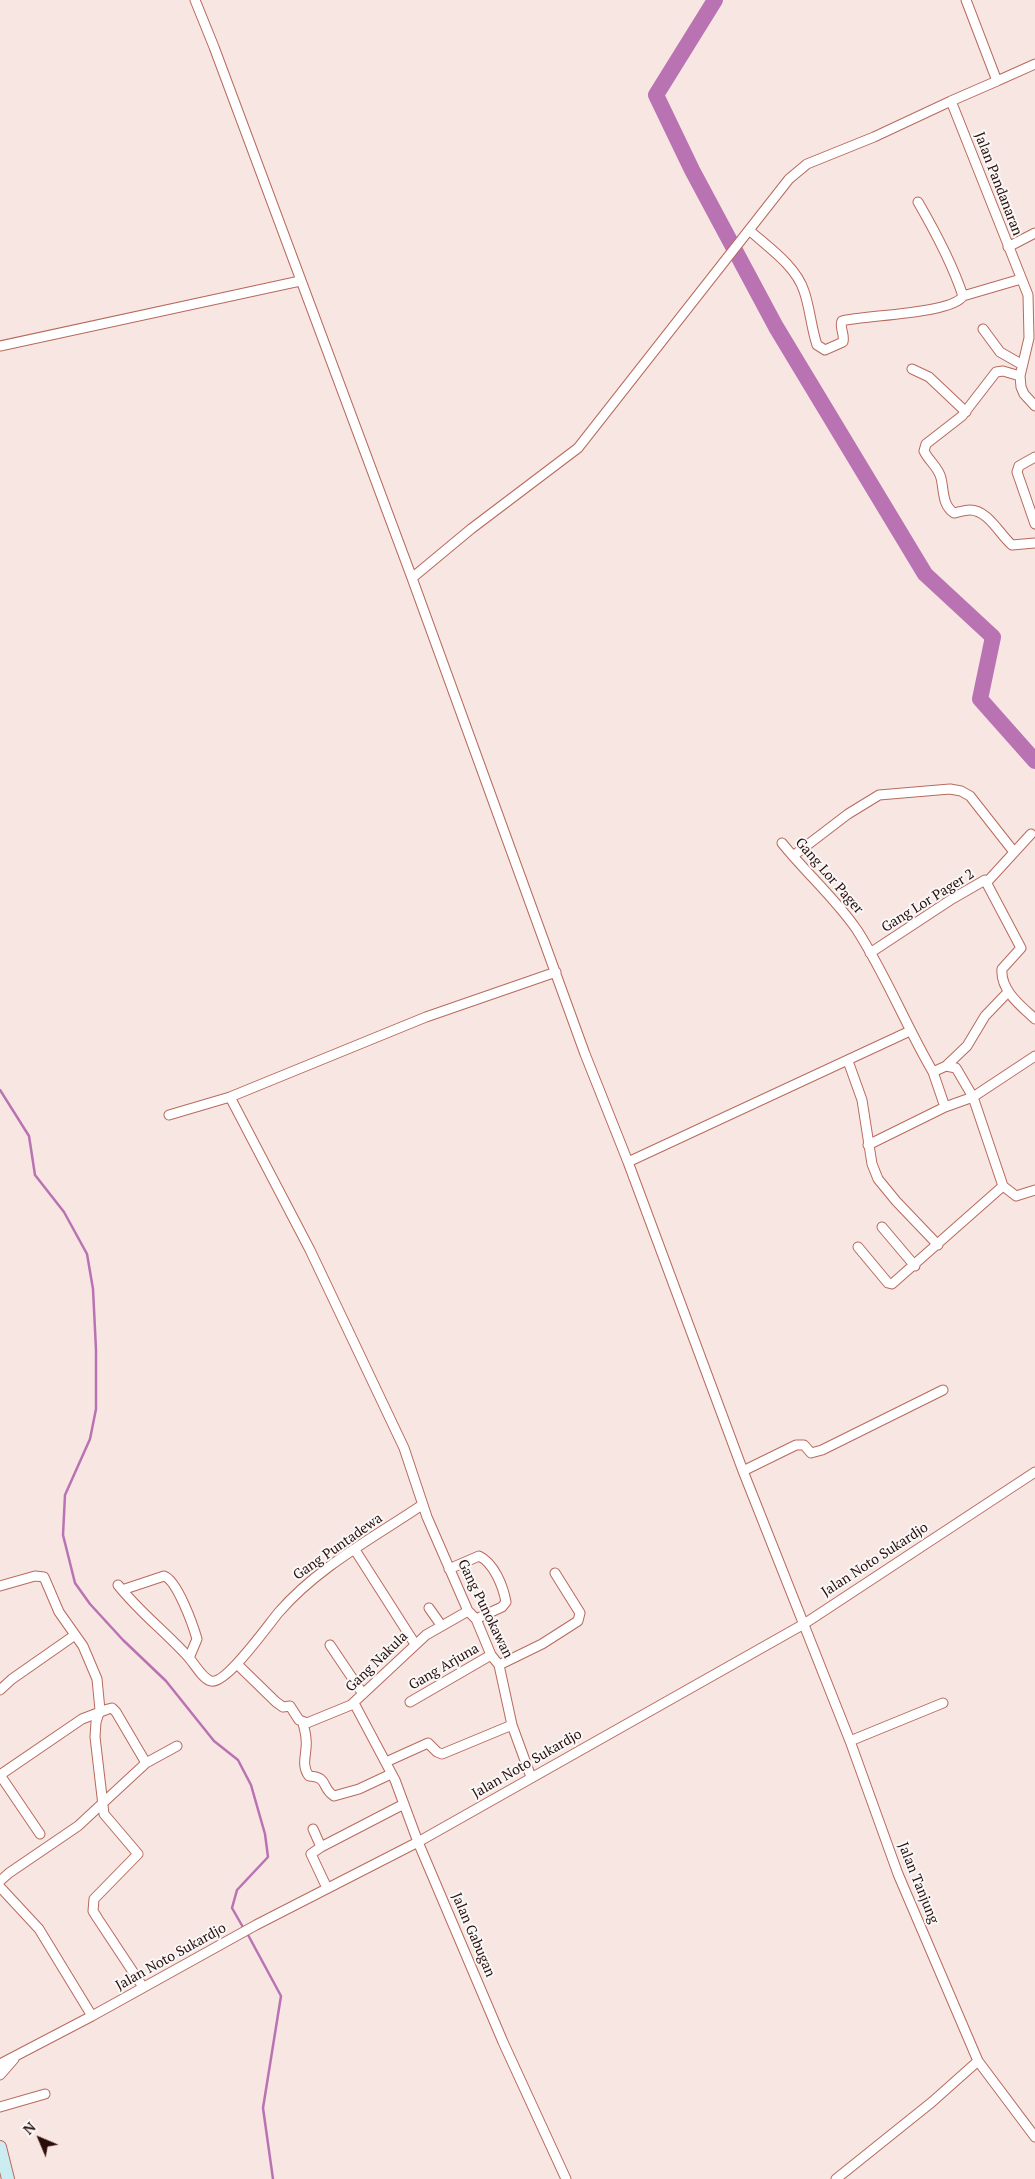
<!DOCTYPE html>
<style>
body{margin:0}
#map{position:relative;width:1035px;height:2179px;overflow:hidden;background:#f8e6e3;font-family:"PT Serif",serif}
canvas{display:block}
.north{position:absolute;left:15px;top:2114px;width:50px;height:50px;-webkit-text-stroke:4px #f8f8f8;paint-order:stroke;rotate:315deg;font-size:14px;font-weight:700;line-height:20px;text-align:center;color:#2b0d09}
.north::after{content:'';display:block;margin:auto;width:18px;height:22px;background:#2b0d09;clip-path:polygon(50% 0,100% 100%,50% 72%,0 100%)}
</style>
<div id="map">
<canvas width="1035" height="2179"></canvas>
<div class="north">N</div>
</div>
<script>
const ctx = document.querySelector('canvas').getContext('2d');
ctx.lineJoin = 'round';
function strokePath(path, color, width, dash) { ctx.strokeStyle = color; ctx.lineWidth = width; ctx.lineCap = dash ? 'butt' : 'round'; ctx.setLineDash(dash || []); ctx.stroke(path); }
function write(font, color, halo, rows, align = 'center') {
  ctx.font = font + ' "PT Serif",serif'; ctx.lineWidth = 4; ctx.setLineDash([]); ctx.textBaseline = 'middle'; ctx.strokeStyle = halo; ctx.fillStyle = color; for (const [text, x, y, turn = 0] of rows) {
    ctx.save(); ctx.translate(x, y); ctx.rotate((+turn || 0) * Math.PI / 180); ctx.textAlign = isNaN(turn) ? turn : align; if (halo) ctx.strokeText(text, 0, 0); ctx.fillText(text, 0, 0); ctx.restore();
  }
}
strokePath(new Path2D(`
 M 0,1090 L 29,1136 L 35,1175 L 64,1212 L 87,1254 L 93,1289 L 96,1350 L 96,1409 L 90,1439 L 65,1495 L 63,1535 L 75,1583 L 90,1604 L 123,1640 L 166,1681 L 214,1741 L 238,1760 L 251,1785 L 265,1834 L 268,1857 L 237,1890 L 232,1908 L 244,1929
 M 247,1933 L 281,1996 L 263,2108 L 273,2179`), '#b973b3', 2.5);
strokePath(new Path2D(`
 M 715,0 L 656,95 L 692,170 L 776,327 L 925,574 L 993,637 L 980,699 L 1035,761`), '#b973b3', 16);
const minor = new Path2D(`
 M 195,0 L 214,47 L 412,578 L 585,1054 L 628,1162 L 743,1471 L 850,1741 L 898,1874 L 978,2061 L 1035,2137
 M 966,0 L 997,81 L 951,101 L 1028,295 L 1029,338 L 1020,376 L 1021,387 L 1024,394 L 1035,406
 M 997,81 L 1035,64
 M 918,202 C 936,233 952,263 963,296
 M 749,230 C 768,247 796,266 804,291 C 810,308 811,327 817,345 L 825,350 L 843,342 C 845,334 839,327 842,321 C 865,315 952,314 963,296 L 1021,279
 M 1008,247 L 1035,233
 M 983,329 L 1000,352 L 1021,364
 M 0,346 L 300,281
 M 912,369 L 929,377 L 966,412
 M 1020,376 L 1003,371 L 996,372 L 962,416 L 926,444 L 924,451 C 928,460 939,468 941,478 C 944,490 942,505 954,513 C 959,512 965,510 970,510 C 988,510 1000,535 1012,545 L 1035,543
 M 1035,457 L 1019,466 L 1017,472 L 1035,524
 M 412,578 L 471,529 L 578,448 L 789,179 L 807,164 L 874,137 L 951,101
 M 782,843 C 806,873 835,898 857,930 C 886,975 906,1026 933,1072 L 946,1066 L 956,1068 L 973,1097 L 945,1107 L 868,1145
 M 793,856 L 848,814 L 879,795 L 950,789 L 961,791 L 970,796 L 1014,852
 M 987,882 L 1031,834
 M 870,953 L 952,899 L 985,880 L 1021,948 L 1002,969 C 1000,990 1021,1006 1035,1019
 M 1035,1056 L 973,1097 L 1003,1186 L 1016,1196 L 1035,1190
 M 848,1061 L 862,1100 L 872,1164 L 878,1179 L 896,1201 L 938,1245
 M 946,1066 L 967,1046 L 985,1016 L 1008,992
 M 933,1072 L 945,1107
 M 230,1097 L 310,1250 L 404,1448 L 427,1517 L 468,1611 L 476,1619 L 491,1655 L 499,1665 L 512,1725 L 531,1777
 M 169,1115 L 230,1097 L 426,1017 L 556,972
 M 628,1162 L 910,1031
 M 882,1227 L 915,1266
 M 858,1247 L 888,1283 L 892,1284 L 1003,1186
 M 743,1471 L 796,1445 L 804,1445 L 811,1453 L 822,1450 L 943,1390
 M 355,1550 L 415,1644
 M 449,1569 L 479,1556 C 494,1563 503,1586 506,1602 L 502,1607 L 476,1619
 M 118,1585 C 140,1613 167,1633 190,1659 C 195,1665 203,1679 211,1681 C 226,1685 268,1625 279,1612 C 318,1567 373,1538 422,1505
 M 0,1586 L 35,1576 L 44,1577 L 59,1612 L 83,1646 L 97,1679 L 100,1710 L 96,1722 L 95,1737 L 104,1814 L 138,1854 L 94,1899 L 93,1911 L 98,1919 L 143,1987
 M 122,1590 L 164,1576 C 177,1580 193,1625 197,1639 L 189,1658
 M 429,1608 L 441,1625
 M 330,1645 L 363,1694
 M 237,1664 L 276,1702 L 283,1707 L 290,1706 L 299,1720 L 307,1723 L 351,1705 L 426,1635 L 468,1611
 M 499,1665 L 542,1644 L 578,1621 L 580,1613 L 555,1573
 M 0,1690 L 12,1679 L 75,1635
 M 410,1702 L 491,1655
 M 354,1703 L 395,1780 L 418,1842 L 503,2042 L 566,2179
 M 303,1723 C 304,1728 306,1734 306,1739 C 308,1752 300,1764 309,1776 C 329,1777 321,1788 334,1796 L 359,1789 L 391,1774
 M 850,1741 L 943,1703
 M 386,1762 L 428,1743 L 437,1752 L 442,1754 L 512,1725
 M 0,1775 L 82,1719 L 108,1709 L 112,1708 L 116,1712 L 146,1763
 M 0,1775 L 40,1834
 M 313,1829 L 321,1847 L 404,1804
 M 321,1847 L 311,1854 L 327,1888
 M 0,1881 L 9,1873 L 78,1826 L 146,1763 L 177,1746
 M 0,1887 L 39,1929 L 92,2016
 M 0,2064 L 92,2016 L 256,1925 L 418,1842 L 804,1624 L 1035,1472
 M 0,2075 L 14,2059
 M 0,2107 L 45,2094
 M 836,2179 L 932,2102 L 978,2061`);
const secondary = new Path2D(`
 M 0,2147 L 8,2179`);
strokePath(minor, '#b86a5d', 11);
strokePath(secondary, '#b86a5d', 14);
strokePath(minor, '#fff', 9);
strokePath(secondary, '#cbedf2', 12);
write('14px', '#2b0d09', '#f8f8f8', [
 ["Jalan Pandanaran",998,184,69],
 ["Gang Lor Pager",829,876,49],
 ["Gang Lor Pager 2",928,901,-32],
 ["Gang Puntadewa",338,1547,-35],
 ["Jalan Noto Sukardjo",875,1560,-33],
 ["Gang Punokawan",485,1609,64],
 ["Gang Nakula",377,1662,-44],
 ["Gang Arjuna",444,1667,-30],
 ["Jalan Noto Sukardjo",527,1764,-30],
 ["Jalan Tanjung",918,1883,68],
 ["Jalan Gabugan",473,1935,67],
 ["Jalan Noto Sukardjo",171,1957,-29]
]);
</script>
